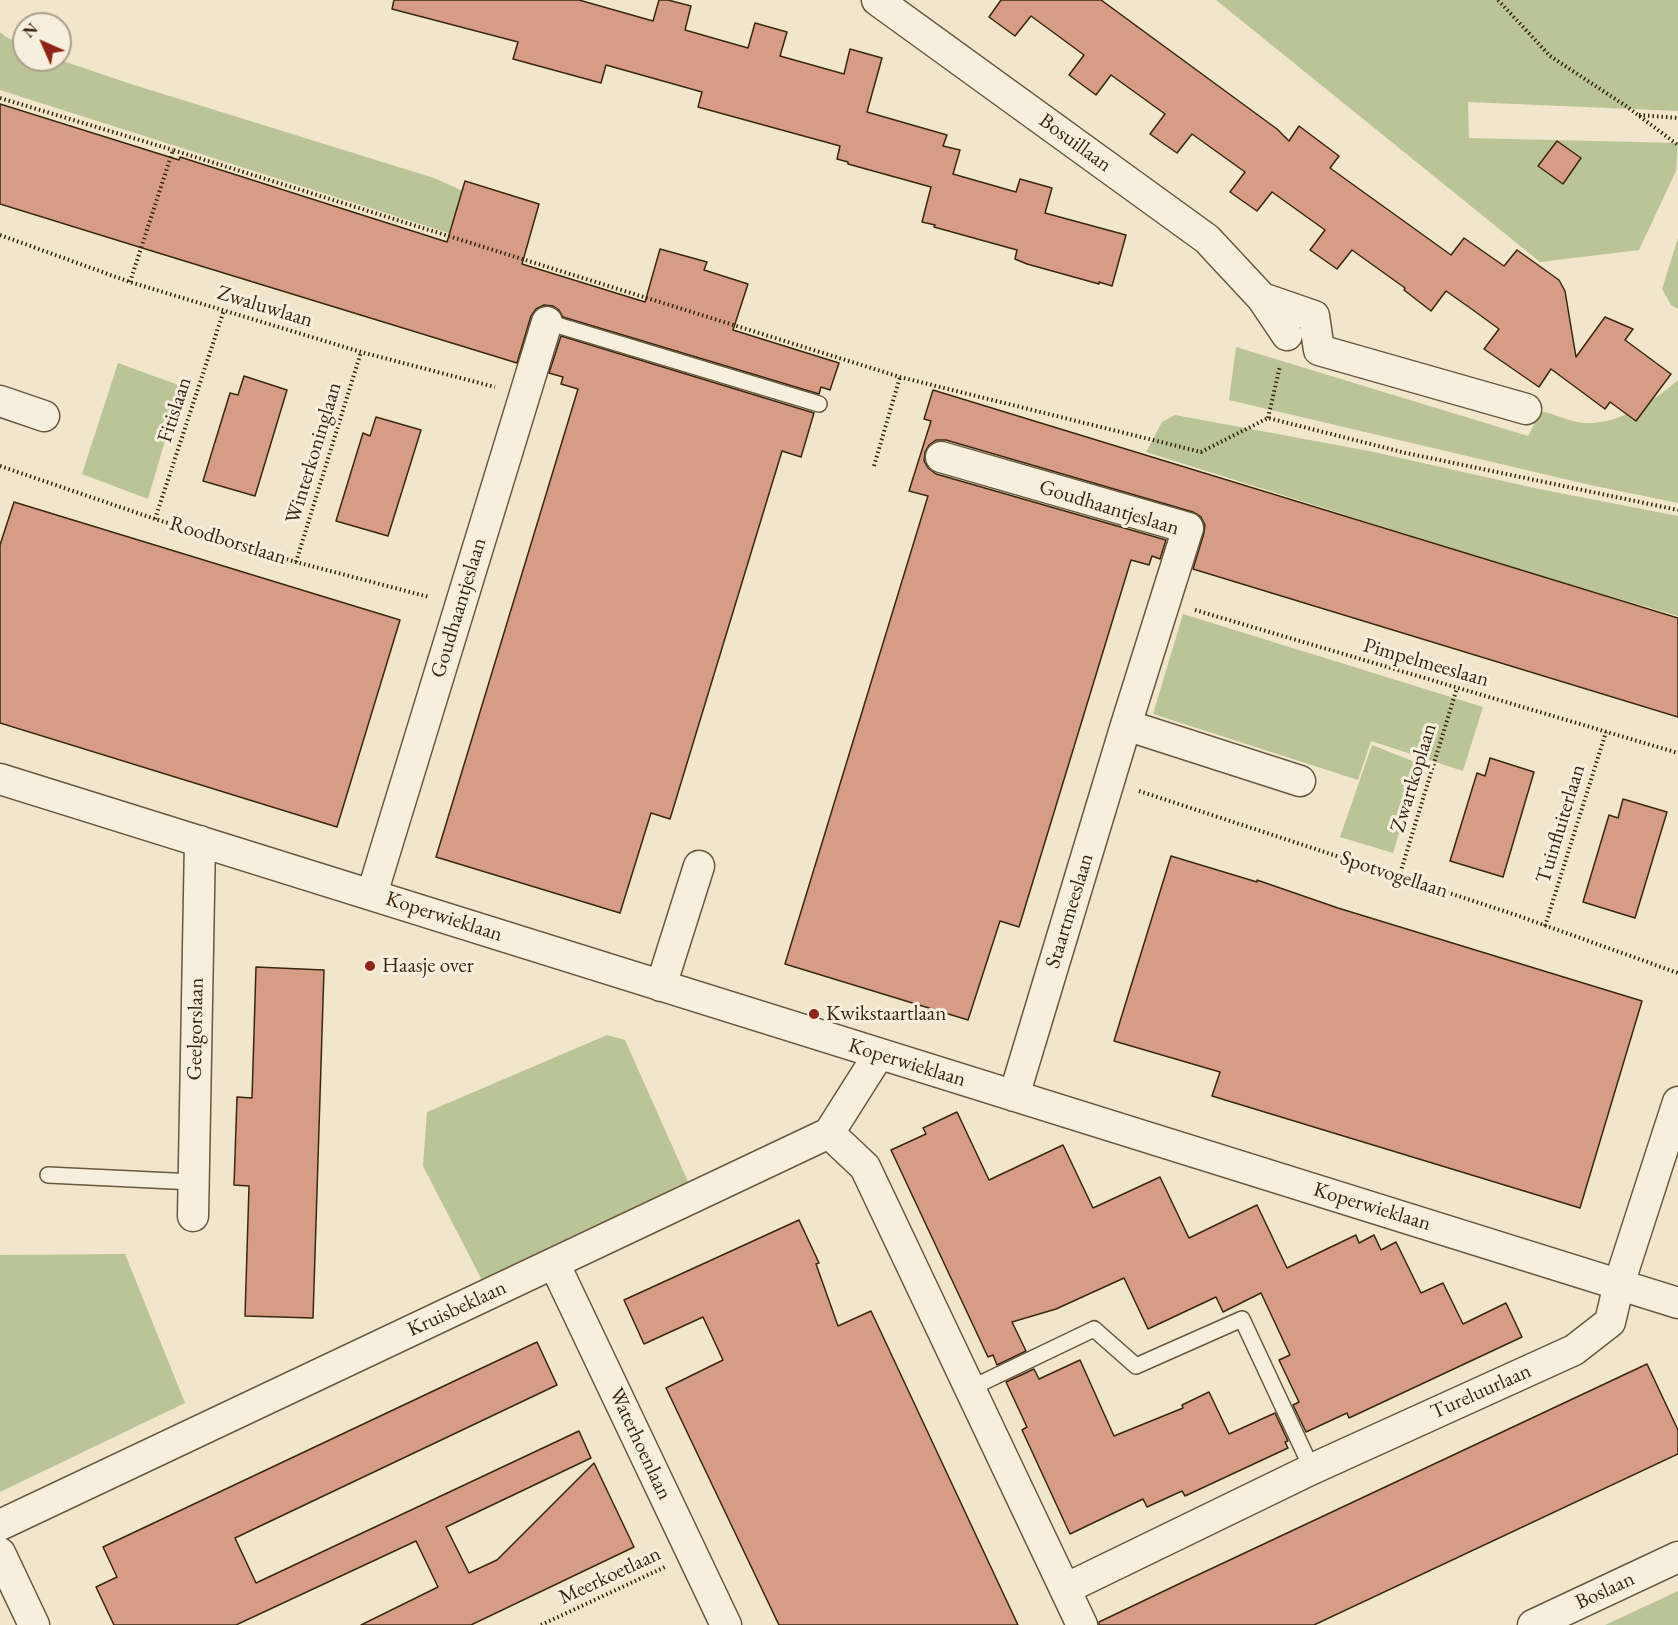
<!DOCTYPE html>
<style>
body{margin:0}
#map{position:relative;width:1678px;height:1625px;overflow:hidden;background:#f1e6cc;font-family:"EB Garamond",serif}
canvas{display:block}
.north{position:absolute;left:12px;top:12px;width:60px;height:60px;box-sizing:border-box;background:#f6efde;border:2px solid #aa9f8b;border-radius:50%;rotate:315deg;font-size:16px;font-weight:700;line-height:24px;text-align:center;color:#39280f}
.north::after{content:'';display:block;margin:auto;width:21px;height:27px;background:#8f2418;clip-path:polygon(50% 0,100% 100%,50% 72%,0 100%)}
</style>
<div id="map">
<canvas width="1678" height="1625"></canvas>
<div class="north">N</div>
</div>
<script>
const ctx = document.querySelector('canvas').getContext('2d');
ctx.lineJoin = 'round';
function fill(path, color) { ctx.fillStyle = color; ctx.fill(path, 'evenodd'); }
function strokePath(path, color, width, dash) { ctx.strokeStyle = color; ctx.lineWidth = width; ctx.lineCap = dash ? 'butt' : 'round'; ctx.setLineDash(dash || []); ctx.stroke(path); }
function write(font, color, halo, rows, align = 'center') {
  ctx.font = font + ' "EB Garamond",serif'; ctx.lineWidth = 6; ctx.setLineDash([]); ctx.textBaseline = 'middle'; ctx.strokeStyle = halo; ctx.fillStyle = color; for (const [text, x, y, turn = 0] of rows) {
    ctx.save(); ctx.translate(x, y); ctx.rotate((+turn || 0) * Math.PI / 180); ctx.textAlign = isNaN(turn) ? turn : align; if (halo) ctx.strokeText(text, 0, 0); ctx.fillText(text, 0, 0); ctx.restore();
  }
}
fill(new Path2D(`
 M 1216,0 L 1678,0 L 1678,111 L 1468,102 L 1469,138 L 1678,143 L 1676,171 L 1639,250 L 1540,262 Z
 M 0,32 L 6,37 L 24,45 L 24,60 L 60,60 L 131,84 L 434,178 L 481,199 L 508,252 L 0,90 Z
 M 1678,238 L 1678,309 L 1671,305 L 1662,289 Z
 M 1236,347 L 1528,436 L 1541,411 C 1553,414 1565,419 1577,422 C 1613,429 1653,402 1678,380 L 1678,503 L 1590,485 L 1229,400 Z
 M 118,363 L 181,386 L 148,499 L 82,474 Z
 M 1175,415 L 1369,451 L 1539,489 L 1678,516 L 1678,616 L 1533,574 L 1146,452 L 1162,422 Z
 M 1183,614 L 1483,707 L 1463,771 L 1371,741 L 1358,780 L 1153,714 Z
 M 1372,745 L 1420,764 L 1393,853 L 1340,837 Z
 M 607,1035 L 625,1040 L 690,1186 L 485,1286 L 423,1166 L 427,1112 Z
 M 125,1254 L 185,1403 L 0,1492 L 0,1255 Z
 M 1678,1591 L 1678,1625 L 1605,1625 Z`), '#bbc497');
const building = new Path2D(`
 M 394,0 L 579,0 L 653,21 L 659,0 L 668,0 L 691,6 L 685,30 L 748,48 L 755,23 L 787,32 L 780,56 L 844,74 L 850,49 L 882,58 L 867,112 L 947,135 L 943,146 L 960,150 L 953,174 L 1016,192 L 1020,179 L 1052,188 L 1045,213 L 1126,235 L 1112,286 L 1099,282 L 1099,284 L 1027,264 L 1015,259 L 1017,250 L 934,227 L 935,225 L 922,222 L 931,187 L 848,164 L 848,162 L 837,159 L 840,146 L 698,107 L 702,92 L 606,65 L 601,83 L 513,59 L 518,42 L 392,9 Z
 M 1001,0 L 1101,0 L 1277,129 L 1289,141 L 1299,126 L 1339,156 L 1330,168 L 1451,255 L 1464,238 L 1504,266 L 1517,250 L 1559,280 L 1565,291 L 1576,357 L 1605,317 L 1633,329 L 1625,340 L 1671,374 L 1636,421 L 1610,402 L 1605,409 L 1551,369 L 1539,387 L 1484,349 L 1499,329 L 1473,310 L 1446,291 L 1431,311 L 1404,290 L 1405,288 L 1352,250 L 1337,269 L 1310,250 L 1325,230 L 1272,192 L 1257,211 L 1244,202 L 1230,192 L 1245,172 L 1192,134 L 1177,153 L 1164,144 L 1150,134 L 1165,114 L 1111,75 L 1096,95 L 1069,75 L 1084,55 L 1031,16 L 1015,36 L 989,17 Z
 M 0,104 L 179,160 L 180,157 L 447,242 L 465,181 L 539,204 L 522,264 L 645,302 L 660,249 L 707,262 L 704,270 L 748,284 L 733,330 L 839,363 L 830,390 L 821,387 L 819,394 L 563,317 L 559,310 L 553,306 L 544,305 L 536,309 L 531,316 L 517,363 L 152,251 L 0,204 Z
 M 1557,141 L 1581,158 L 1563,184 L 1538,166 Z
 M 561,336 L 814,413 L 801,457 L 782,451 L 670,819 L 651,813 L 620,913 L 436,857 L 578,389 L 561,384 L 563,377 L 549,373 Z
 M 244,376 L 287,390 L 255,496 L 203,481 L 230,393 L 238,395 Z
 M 933,390 L 1678,618 L 1678,717 L 1193,569 L 1204,533 L 1205,525 L 1201,517 L 1193,512 L 946,440 L 936,440 L 929,445 L 925,452 L 924,461 L 928,468 L 936,474 L 1166,540 L 1160,559 L 1152,556 L 1149,565 L 1131,560 L 1019,927 L 1000,921 L 968,1020 L 785,964 L 928,496 L 909,491 L 931,421 L 924,419 Z
 M 376,417 L 421,430 L 388,536 L 336,521 L 363,433 L 370,436 Z
 M 14,502 L 400,620 L 337,827 L 0,723 L 0,545 Z
 M 1490,758 L 1534,772 L 1503,877 L 1450,861 L 1477,773 L 1485,776 Z
 M 1623,799 L 1667,812 L 1635,918 L 1583,902 L 1609,815 L 1618,818 Z
 M 1171,856 L 1257,882 L 1257,880 L 1338,908 L 1642,1001 L 1580,1208 L 1212,1096 L 1220,1072 L 1114,1041 Z
 M 256,967 L 324,970 L 313,1318 L 245,1316 L 249,1186 L 234,1185 L 237,1097 L 252,1098 Z
 M 957,1112 L 989,1180 L 1063,1145 L 1093,1208 L 1160,1177 L 1189,1238 L 1257,1205 L 1287,1268 L 1356,1235 L 1359,1243 L 1374,1235 L 1381,1250 L 1396,1242 L 1421,1293 L 1443,1283 L 1463,1324 L 1506,1303 L 1522,1337 L 1349,1418 L 1347,1413 L 1306,1432 L 1293,1405 L 1299,1402 L 1279,1360 L 1290,1355 L 1261,1293 L 1223,1312 L 1216,1297 L 1148,1329 L 1124,1278 L 1056,1309 L 1012,1322 L 1026,1351 L 997,1365 L 993,1355 L 988,1357 L 891,1150 L 926,1134 L 923,1128 Z
 M 799,1220 L 819,1263 L 816,1264 L 838,1326 L 871,1311 L 1018,1625 L 779,1625 L 666,1388 L 723,1360 L 703,1317 L 644,1344 L 624,1300 Z
 M 537,1342 L 557,1385 L 235,1538 L 256,1583 L 579,1431 L 591,1458 L 446,1527 L 469,1573 L 497,1560 L 594,1463 L 634,1547 L 471,1625 L 361,1625 L 438,1587 L 416,1541 L 236,1625 L 114,1625 L 96,1587 L 117,1577 L 103,1547 Z
 M 1080,1360 L 1114,1436 L 1183,1408 L 1182,1405 L 1209,1392 L 1229,1434 L 1275,1413 L 1288,1441 L 1285,1442 L 1288,1448 L 1185,1496 L 1182,1491 L 1147,1507 L 1143,1499 L 1070,1534 L 1022,1430 L 1027,1427 L 1006,1382 L 1034,1369 L 1039,1379 Z
 M 1647,1364 L 1678,1430 L 1678,1454 L 1314,1625 L 1099,1625 L 1099,1622 L 1185,1581 Z`);
fill(building, '#d69c86');
strokePath(building, '#39280f', 1.5);
const service = new Path2D(`
 M 547,322 L 819,404
 M 48,1175 L 194,1182
 M 971,1388 L 1094,1329 L 1136,1366 L 1242,1319 L 1312,1469`);
const minor = new Path2D(`
 M 877,0 L 1207,239 L 1262,298 L 1287,335
 M 1262,298 L 1314,316 L 1319,350 L 1526,409
 M 0,401 L 44,416
 M 941,457 L 1188,528 L 1126,725 L 1014,1096
 M 1126,725 L 1300,781
 M 0,779 L 1678,1303
 M 372,894 L 547,322
 M 661,986 L 699,866
 M 829,1133 L 865,1167 L 1082,1625
 M 193,1216 L 200,841
 M 554,1263 L 726,1625
 M 0,1525 L 829,1133 L 879,1054
 M 0,1553 L 34,1625
 M 1065,1589 L 1312,1469 L 1574,1350 L 1610,1322 L 1619,1284 L 1678,1102
 M 1533,1625 L 1678,1557`);
strokePath(service, '#67583e', 18);
strokePath(minor, '#67583e', 33);
strokePath(new Path2D(`
 M 1498,0 L 1550,56 L 1626,106 L 1678,145
 M 0,98 L 173,150
 M 1639,115 L 1678,118
 M 0,235 L 130,282 L 361,352 L 495,387
 M 130,282 L 173,150 L 900,377 L 1201,452 L 1268,418 L 1406,453 L 1678,510
 M 1268,418 L 1280,366
 M 0,466 L 155,519 L 296,562 L 429,597
 M 874,466 L 900,377
 M 155,519 L 224,310
 M 296,562 L 361,352
 M 1195,610 L 1678,753
 M 1139,791 L 1516,915 L 1678,973
 M 1399,877 L 1457,688
 M 1545,926 L 1606,732
 M 541,1625 L 665,1567`), '#39280f', 4, [1.5, 3]);
strokePath(service, '#f6efde', 15);
strokePath(minor, '#f6efde', 30);
for (const [x, y, r, color] of [
 [370,966,6,"#8f2418"],
 [814,1014,6,"#8f2418"]
]) { const dot = new Path2D(); dot.arc(x, y, r, 0, 2 * Math.PI); ctx.fillStyle = color; ctx.fill(dot); strokePath(dot, '#f6efde', 2); }
write('21px', '#39280f', '#f6efde', [
 ["Bosuillaan",1075,143,36],
 ["Zwaluwlaan",265,307,17],
 ["Fitislaan",175,410,-72],
 ["Winterkoninglaan",314,453,-73],
 ["Goudhaantjeslaan",1109,508,17],
 ["Roodborstlaan",228,541,17],
 ["Goudhaantjeslaan",459,608,-73],
 ["Pimpelmeeslaan",1426,663,16],
 ["Zwartkoplaan",1414,778,-73],
 ["Tuinfluiterlaan",1561,824,-73],
 ["Spotvogellaan",1394,875,18],
 ["Staartmeeslaan",1070,911,-73],
 ["Koperwieklaan",444,917,18],
 ["Geelgorslaan",196,1029,-89],
 ["Koperwieklaan",907,1063,17],
 ["Koperwieklaan",1372,1207,17],
 ["Kruisbeklaan",457,1309,-25],
 ["Tureluurlaan",1481,1392,-24],
 ["Waterhoenlaan",640,1444,65],
 ["Meerkoetlaan",610,1576,-25],
 ["Boslaan",1605,1591,-25]
]);
write('21px', '#39280f', '#f6efde', [
 ["Haasje over",382,966],
 ["Kwikstaartlaan",826,1014]
], 'left');
</script>
